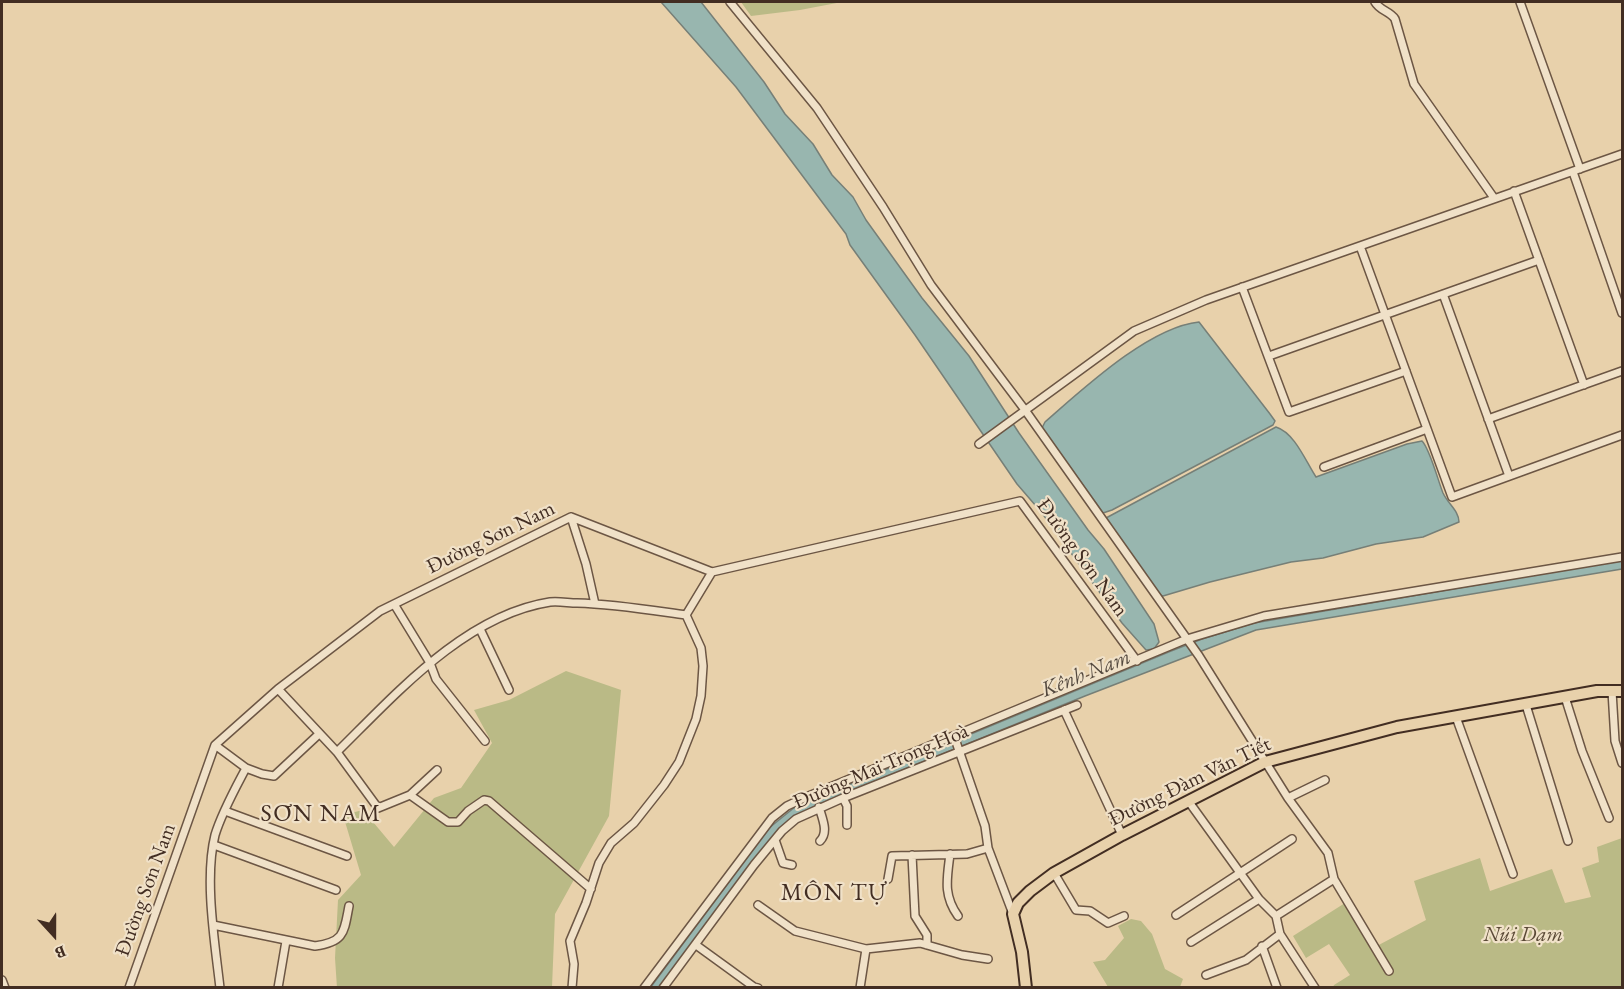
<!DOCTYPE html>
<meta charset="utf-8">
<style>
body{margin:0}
#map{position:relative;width:1624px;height:989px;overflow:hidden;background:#e8d1ab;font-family:"EB Garamond",serif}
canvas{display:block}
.frame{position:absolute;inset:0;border:3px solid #422d22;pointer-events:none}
.north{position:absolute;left:24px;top:905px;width:60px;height:60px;-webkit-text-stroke:4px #f0e1c8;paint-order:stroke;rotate:159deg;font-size:16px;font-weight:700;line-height:24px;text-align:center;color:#422d22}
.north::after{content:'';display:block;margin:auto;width:21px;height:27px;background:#422d22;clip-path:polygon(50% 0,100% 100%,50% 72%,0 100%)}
</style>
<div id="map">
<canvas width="1624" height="989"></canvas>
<div class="frame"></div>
<div class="north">B</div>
</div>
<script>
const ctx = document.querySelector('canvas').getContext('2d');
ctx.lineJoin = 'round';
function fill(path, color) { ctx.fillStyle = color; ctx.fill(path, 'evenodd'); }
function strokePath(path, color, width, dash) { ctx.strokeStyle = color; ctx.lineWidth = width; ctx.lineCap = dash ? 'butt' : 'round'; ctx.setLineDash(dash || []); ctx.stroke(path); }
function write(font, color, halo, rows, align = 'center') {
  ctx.font = font + ' "EB Garamond",serif'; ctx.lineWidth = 4.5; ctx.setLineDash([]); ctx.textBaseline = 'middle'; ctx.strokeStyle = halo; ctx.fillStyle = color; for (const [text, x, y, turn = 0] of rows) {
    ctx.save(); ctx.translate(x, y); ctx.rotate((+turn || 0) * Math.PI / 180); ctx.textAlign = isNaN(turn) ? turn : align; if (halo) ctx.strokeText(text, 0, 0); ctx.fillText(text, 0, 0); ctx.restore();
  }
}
fill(new Path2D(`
 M 741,2 L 842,2 L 800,10 L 751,16 Z
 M 566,671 L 621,690 L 609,816 L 555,914 L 552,987 L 337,988 L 335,958 L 338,900 L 361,875 L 343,815 L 363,810 L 394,847 L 434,798 L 461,788 L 492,743 L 474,710 L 509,700 Z
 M 1622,838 L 1622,987 L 1333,987 L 1334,985 L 1350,975 L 1329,944 L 1306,958 L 1293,936 L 1345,903 L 1373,948 L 1426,920 L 1414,881 L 1480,858 L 1490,891 L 1552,869 L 1565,903 L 1591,897 L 1582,868 L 1599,862 L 1597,847 Z
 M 1131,919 L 1141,921 L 1152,934 L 1165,969 L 1183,979 L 1180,987 L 1108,987 L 1093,962 L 1105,960 L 1124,938 L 1118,926 Z`), '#baba86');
const water = new Path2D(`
 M 661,2 L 701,2 L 764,82 L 785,114 L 813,144 L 832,175 L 853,197 L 866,220 L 922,298 L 969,356 L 1019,433 L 1088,530 L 1104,549 L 1154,624 L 1159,642 L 1154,649 L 1146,650 L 1122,623 L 1042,513 L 1017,484 L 915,335 L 850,245 L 846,234 L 736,87 Z
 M 1199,322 L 1270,414 L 1275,421 L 1273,425 L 1112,510 L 1103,513 L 1042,428 L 1045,422 C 1083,389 1149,327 1199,322 Z
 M 1276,427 C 1295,433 1306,462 1316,477 L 1407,444 L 1422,441 C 1430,449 1438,481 1443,493 C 1448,504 1459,511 1459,522 L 1423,537 L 1376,544 L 1323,558 L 1291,562 L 1210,582 L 1163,596 L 1159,595 L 1105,520 L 1106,518 Z
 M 1622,560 L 1622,569 L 1256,630 L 1085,696 L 817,805 L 796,816 L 780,828 L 660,987 L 650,988 L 769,828 L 795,807 L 1171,651 L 1202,639 L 1254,623 Z`);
fill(water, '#98b6af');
strokePath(water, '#767f77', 1.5);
const street = new Path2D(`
 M 730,2 L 817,108 L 883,207 L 931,285 L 1025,410 L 1199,656 L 1288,798 L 1328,853 L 1334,879 L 1389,971
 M 1375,2 C 1380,11 1390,11 1395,19 L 1414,84 L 1494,198
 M 1520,2 L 1580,169
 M 1573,172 L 1622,313
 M 1514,191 L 1584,385
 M 1360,246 L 1452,497 L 1622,435
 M 1242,287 L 1289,412 L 1406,371
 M 1443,294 L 1509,476
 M 1269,356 L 1539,260
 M 1488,419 L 1622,371
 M 979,444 L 1134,331 L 1206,300 L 1622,154
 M 1324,467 L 1427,429
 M 571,517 L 586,564 L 595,604
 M 394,604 L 430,663 L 436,679 L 485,741
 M 686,615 L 712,572
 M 480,629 L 509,690
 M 278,689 L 337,752 L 378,808 L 410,795 L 437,770
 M 1612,691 L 1615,741 L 1622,763
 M 1565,697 L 1582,751 L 1609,818
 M 1526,705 L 1568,841
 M 1064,710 L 1122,835
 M 1456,717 L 1513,874
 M 954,736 L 985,826 L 988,848 L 1013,914
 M 215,745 L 246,768
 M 337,752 C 395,695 465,615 550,602 C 559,601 569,603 577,603 C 614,604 650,610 686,615
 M 410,795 L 448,822 L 458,822 L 468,811 L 484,800 L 489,801 L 591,889
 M 843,798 L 847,806 L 847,825
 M 1288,798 L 1325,780
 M 1189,802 L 1259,899 L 1276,916 L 1280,934 L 1315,988
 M 819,807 C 822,818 829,832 820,841
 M 225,811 L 347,856
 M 775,840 L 783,863 L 792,865
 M 214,845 L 336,890
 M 950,854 C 947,879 943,895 958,916
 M 912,855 L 915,916 L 927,935 L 927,945
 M 1054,873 L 1076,910 L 1090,911 L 1108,923 L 1124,916
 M 888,879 L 892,856 L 967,854 L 988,848
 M 758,905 L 795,931 L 866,949 L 920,943 L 962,955 L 988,959
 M 1176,915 L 1292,839
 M 1276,916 L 1334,879
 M 213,925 L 315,946 C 345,942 344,932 349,906
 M 1191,942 L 1259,899
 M 696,945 L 754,987 L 758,988
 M 1262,946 L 1277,988
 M 1206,975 L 1246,960 L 1280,934
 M 2,980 L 5,988
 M 129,988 L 215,745 L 278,689 L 380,611 L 571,517 L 712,572 L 1020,501 L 1137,661
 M 220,988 C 215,943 204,879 215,835 C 222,812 235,789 246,768 L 262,774 L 274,776 L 319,734
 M 278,988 L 286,941
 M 572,988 L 574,964 L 570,941 L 586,903 L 599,863 L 611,843 L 634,823 L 664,785 L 679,762 L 696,719 L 701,696 L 703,666 L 701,648 L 686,615
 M 644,988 L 772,818 L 787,806 L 806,797 L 1187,639 L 1264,616 L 1622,557
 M 663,988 L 754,865 L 782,831 L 796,819 L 843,798 L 1077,705
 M 860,988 L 866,949`);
const primary = new Path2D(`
 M 1026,988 L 1022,952 L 1013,914 L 1018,903 L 1030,891 L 1054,873 L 1122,835 L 1265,762 L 1397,727 L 1597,691 L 1622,691`);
strokePath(street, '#6c5644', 10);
strokePath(primary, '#422d22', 14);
strokePath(street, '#f0e1c8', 7);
strokePath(primary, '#e8d1ab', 10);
write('21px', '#422d22', '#f0e1c8', [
 ["Đường Sơn Nam",491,538,-26],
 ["Đường Sơn Nam",1082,558,54],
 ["Đường Mai Trọng Hoà",881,767,-23],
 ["Đường Đàm Văn Tiết",1190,782,-26],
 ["Đường Sơn Nam",146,890,-70]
]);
write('italic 21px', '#5a4936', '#f0e1c8', [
 ["Núi Dạm",1523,935]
]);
write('italic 22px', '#53483e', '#f0e1c8', [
 ["Kênh Nam",1086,674,-22]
]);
ctx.letterSpacing = '1.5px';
write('24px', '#422d22', '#f0e1c8', [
 ["SƠN NAM",321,814],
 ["MÔN TỰ",834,893]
]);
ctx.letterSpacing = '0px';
</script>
